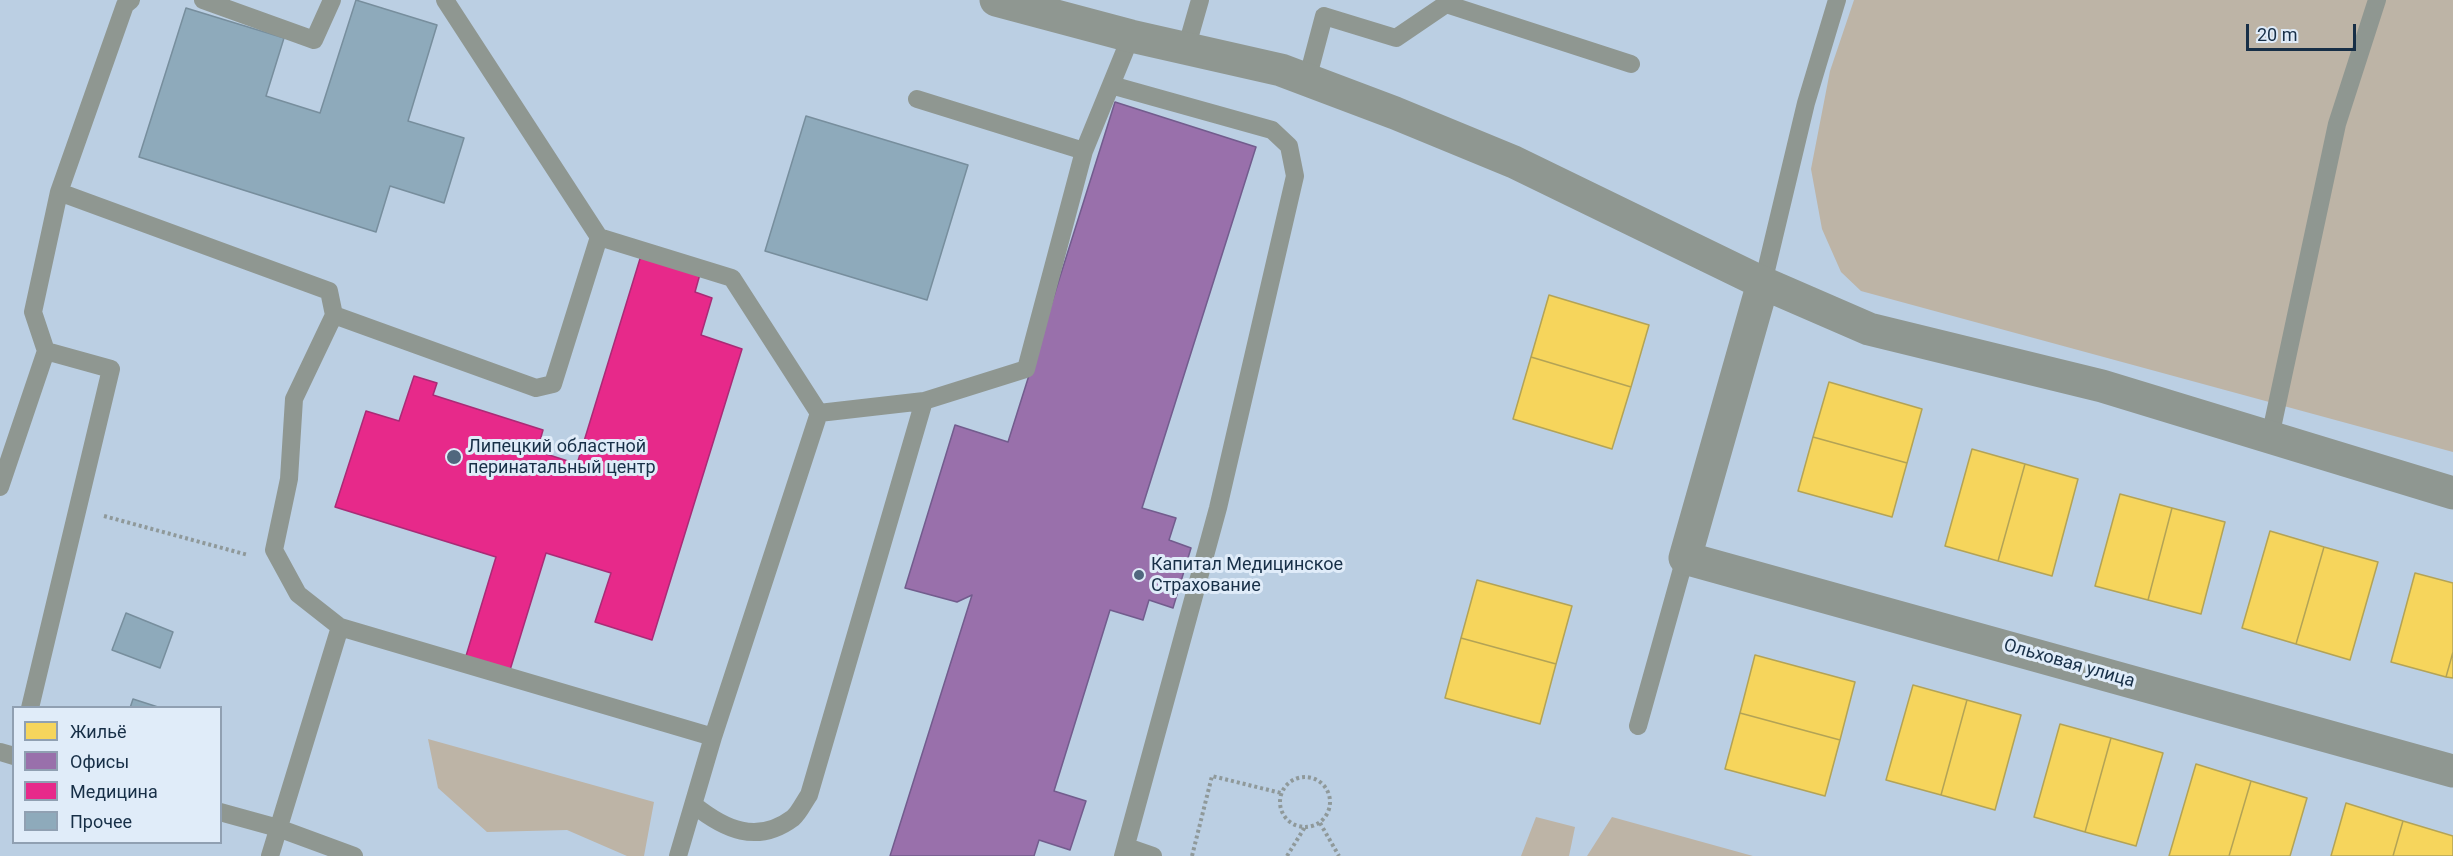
<!DOCTYPE html>
<meta charset="utf-8">
<style>
body{margin:0}
#map{position:relative;width:2453px;height:856px;overflow:hidden;background:#bbcfe3;font-family:Roboto,sans-serif}
canvas{display:block}
.legend{position:absolute;left:12px;top:706px;width:210px;height:138px;box-sizing:border-box;background:#e0ecf9;border:2px solid #90a0b2;margin:0;padding:8px 10px;list-style:none;font-size:18px;color:#172f47}
.legend li{display:flex;align-items:center;gap:12px;height:30px}
.legend b{width:30px;border:2px solid #90a0b2}
.scale{position:absolute;left:2246px;top:24px;width:110px;height:27px;box-sizing:border-box;border:3px solid #172f47;border-top:0;padding-left:8px;font-size:18px;line-height:21px;white-space:nowrap;color:#172f47;-webkit-text-stroke:4px #e0ecf9;paint-order:stroke}
</style>
<div id="map">
<canvas width="2453" height="856"></canvas>
<ul class="legend">
<li><b style="height:16px;background:#f6d55c"></b>Жильё</li>
<li><b style="height:16px;background:#9970ab"></b>Офисы</li>
<li><b style="height:16px;background:#e7298a"></b>Медицина</li>
<li><b style="height:16px;background:#8eaabb"></b>Прочее</li>
</ul>
<div class="scale">20 m</div>
</div>
<script>
const ctx = document.querySelector('canvas').getContext('2d');
ctx.lineJoin = 'round';
function fill(path, color) { ctx.fillStyle = color; ctx.fill(path, 'evenodd'); }
function strokePath(path, color, width, dash) { ctx.strokeStyle = color; ctx.lineWidth = width; ctx.lineCap = dash ? 'butt' : 'round'; ctx.setLineDash(dash || []); ctx.stroke(path); }
function write(font, color, halo, rows, align = 'center') {
  ctx.font = font + ' Roboto,sans-serif'; ctx.lineWidth = 6; ctx.setLineDash([]); ctx.textBaseline = 'middle'; ctx.strokeStyle = halo; ctx.fillStyle = color; for (const [text, x, y, turn = 0] of rows) {
    ctx.save(); ctx.translate(x, y); ctx.rotate((+turn || 0) * Math.PI / 180); ctx.textAlign = isNaN(turn) ? turn : align; if (halo) ctx.strokeText(text, 0, 0); ctx.fillText(text, 0, 0); ctx.restore();
  }
}
fill(new Path2D(`
 M 1854,0 L 2453,0 L 2453,452 L 1861,291 L 1841,272 L 1822,229 L 1811,169 L 1830,71 Z
 M 428,739 L 654,802 L 644,856 L 627,856 L 567,830 L 487,832 L 438,788 Z
 M 1536,817 L 1575,827 L 1569,856 L 1521,856 Z
 M 1612,817 L 1753,856 L 1587,856 Z`), '#bdb4a6');
const homes = new Path2D(`
 M 1549,295 L 1649,325 L 1631,387 L 1531,357 Z
 M 1531,357 L 1631,387 L 1612,449 L 1513,419 Z
 M 1829,382 L 1922,409 L 1907,463 L 1813,437 Z
 M 1813,437 L 1907,463 L 1892,517 L 1798,491 Z
 M 1972,449 L 2025,464 L 1998,561 L 1945,546 Z
 M 2025,464 L 2078,479 L 2052,576 L 1998,561 Z
 M 2120,494 L 2172,508 L 2148,600 L 2095,586 Z
 M 2172,508 L 2225,522 L 2201,614 L 2148,600 Z
 M 2270,531 L 2324,547 L 2296,644 L 2242,628 Z
 M 2324,547 L 2378,562 L 2350,660 L 2296,644 Z
 M 2415,573 L 2453,583 L 2453,652 L 2446,677 L 2391,662 Z
 M 1477,580 L 1572,606 L 1556,664 L 1461,638 Z
 M 1461,638 L 1556,664 L 1540,724 L 1445,698 Z
 M 2453,652 L 2453,678 L 2446,677 Z
 M 1755,655 L 1855,682 L 1840,740 L 1740,713 Z
 M 1913,685 L 1967,700 L 1941,795 L 1886,780 Z
 M 1967,700 L 2021,715 L 1995,810 L 1941,795 Z
 M 1740,713 L 1840,740 L 1825,796 L 1725,769 Z
 M 2060,724 L 2111,738 L 2085,832 L 2034,817 Z
 M 2111,738 L 2163,753 L 2136,846 L 2085,832 Z
 M 2196,764 L 2251,781 L 2229,856 L 2169,856 Z
 M 2251,781 L 2307,798 L 2290,856 L 2229,856 Z
 M 2346,803 L 2403,821 L 2393,856 L 2331,856 Z
 M 2403,821 L 2453,836 L 2453,856 L 2393,856 Z`);
fill(homes, '#f6d55c');
strokePath(homes, '#b3a356', 1.5);
const offices = new Path2D(`
 M 1115,102 L 1256,147 L 1142,508 L 1176,518 L 1169,540 L 1191,548 L 1173,608 L 1149,600 L 1143,620 L 1110,610 L 1054,791 L 1086,801 L 1070,850 L 1039,840 L 1034,856 L 890,856 L 972,595 L 957,602 L 905,588 L 955,425 L 1008,442 Z`);
fill(offices, '#9970ab');
strokePath(offices, '#725c8d', 1.5);
const health = new Path2D(`
 M 643,249 L 702,267 L 695,292 L 712,298 L 701,335 L 742,349 L 652,640 L 595,622 L 611,573 L 546,553 L 510,670 L 466,656 L 496,557 L 335,507 L 366,411 L 399,421 L 414,376 L 437,383 L 433,395 L 543,430 L 537,451 L 577,464 Z`);
fill(health, '#e7298a');
strokePath(health, '#a92b76', 1.5);
const building = new Path2D(`
 M 356,0 L 437,25 L 408,121 L 464,138 L 444,203 L 390,186 L 376,232 L 139,157 L 186,8 L 284,38 L 266,96 L 320,113 Z
 M 806,116 L 968,165 L 927,300 L 765,251 Z
 M 126,613 L 173,632 L 160,668 L 112,650 Z
 M 133,699 L 161,708 L 130,708 Z`);
fill(building, '#8eaabb');
strokePath(building, '#778e9d', 1.5);
strokePath(new Path2D(`
 M 104,516 L 248,555
 M1280 802a25 25 0 1 1 50 0a25 25 0 1 1-50 0Z
 M 1320,823 L 1339,856
 M 1192,856 L 1212,776 L 1281,793
 M 1287,856 L 1305,827`), '#8f999a', 4, [3, 3]);
strokePath(new Path2D(`
 M 131,0 L 125,5 L 59,192 L 329,291 L 334,315 L 294,399 L 289,479 L 274,550 L 298,594 L 340,627 L 270,856
 M 203,0 L 314,40 L 332,0
 M 445,0 L 599,237 L 732,278 L 819,413
 M 1186,49 L 1200,0
 M 1307,80 L 1324,16 L 1396,38 L 1446,4 L 1631,64
 M 1111,85 L 1272,130 L 1289,146 L 1295,176 L 1218,508 L 1123,856
 M 917,99 L 1084,151
 M 1763,283 L 1806,103 L 1837,0
 M 334,315 L 536,388 L 553,384 L 599,237
 M 2270,437 L 2337,124 L 2377,0
 M 0,487 L 46,351 L 33,312 L 59,192
 M 340,627 L 713,737
 M 30,708 L 111,369 L 46,351
 M 1638,726 L 1685,558
 M 0,752 L 14,756
 M 694,805 C 724,829 757,845 793,818 C 799,813 804,802 809,795 L 924,401
 M 220,812 L 278,828 L 354,856
 M 1127,847 L 1153,856
 M 678,856 L 713,737 L 819,413 L 924,401 L 1026,369 L 1084,151 L 1131,36`), '#8f9791', 18);
strokePath(new Path2D(`
 M 996,0 L 1131,36 L 1281,70 L 1395,113 L 1514,162 L 1763,283 L 1869,329 L 2102,386 L 2453,493
 M 1763,283 L 1685,558 L 2453,771`), '#8f9791', 33);
for (const [x, y, r, color] of [
 [454,457,8,"#50677e"],
 [1139,575,6,"#50677e"]
]) { const dot = new Path2D(); dot.arc(x, y, r, 0, 2 * Math.PI); ctx.fillStyle = color; ctx.fill(dot); strokePath(dot, '#e0ecf9', 2); }
write('18px', '#172f47', '#e0ecf9', [
 ["Липецкий областной",468,447],
 ["перинатальный центр",468,468],
 ["Капитал Медицинское",1151,565],
 ["Страхование",1151,586]
], 'left');
write('18px', '#172f47', '#e0ecf9', [
 ["Ольховая улица",2069,664,16]
]);
</script>
